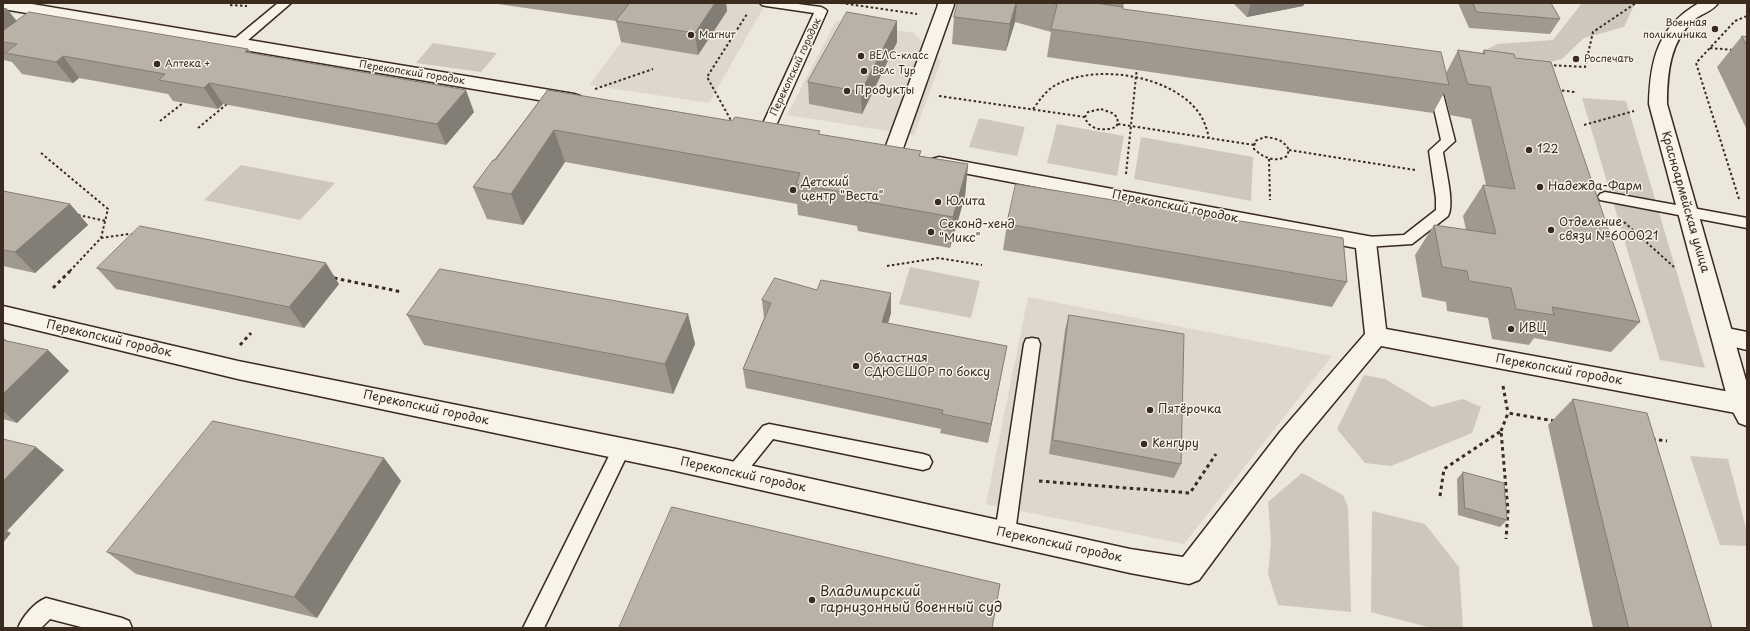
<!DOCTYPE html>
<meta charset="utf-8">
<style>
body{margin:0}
#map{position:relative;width:1750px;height:631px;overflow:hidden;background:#ece7dc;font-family:"Playpen Sans",sans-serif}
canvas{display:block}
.frame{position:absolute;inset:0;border:4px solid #3b2a1e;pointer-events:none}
</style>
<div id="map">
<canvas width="1750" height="631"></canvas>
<div class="frame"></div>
</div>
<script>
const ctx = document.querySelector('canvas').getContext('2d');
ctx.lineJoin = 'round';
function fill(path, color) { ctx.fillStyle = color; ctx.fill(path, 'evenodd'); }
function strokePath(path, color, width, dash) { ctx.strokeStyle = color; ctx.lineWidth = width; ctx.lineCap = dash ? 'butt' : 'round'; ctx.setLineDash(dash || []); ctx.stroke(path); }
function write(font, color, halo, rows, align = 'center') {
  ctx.font = font + ' "Playpen Sans",sans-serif'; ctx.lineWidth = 3; ctx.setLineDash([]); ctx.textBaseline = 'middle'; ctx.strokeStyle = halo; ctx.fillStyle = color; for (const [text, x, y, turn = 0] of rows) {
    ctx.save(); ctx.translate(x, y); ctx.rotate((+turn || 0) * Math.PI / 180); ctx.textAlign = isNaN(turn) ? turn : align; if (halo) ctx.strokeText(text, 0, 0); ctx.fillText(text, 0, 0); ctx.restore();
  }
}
fill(new Path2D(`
 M 651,3 L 766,3 L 709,103 L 589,85 Z
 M 836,21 L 914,33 L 941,61 L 914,135 L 787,115 Z
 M 1028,297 L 1332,356 L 1184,544 L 986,504 Z`), '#ddd7cc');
fill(new Path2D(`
 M 1582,3 L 1635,3 L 1624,27 L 1584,38 L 1562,59 L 1507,72 L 1484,51 L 1497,44 L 1553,40 Z
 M 433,43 L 497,53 L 481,72 L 416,63 Z
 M 1582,98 L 1626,101 L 1705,368 L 1660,360 Z
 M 979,118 L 1025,127 L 1017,156 L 969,147 Z
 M 1057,124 L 1124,136 L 1117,176 L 1047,163 Z
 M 1141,137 L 1253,157 L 1251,201 L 1134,179 Z
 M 241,165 L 335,183 L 300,220 L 204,200 Z
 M 910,267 L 980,281 L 971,318 L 899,304 Z
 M 1364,375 L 1385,379 L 1432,407 L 1463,399 L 1481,407 L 1472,433 L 1391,466 L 1365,463 L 1337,429 Z
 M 1690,456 L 1728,459 L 1747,532 L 1747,546 L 1720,545 Z
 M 1302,473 L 1343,495 L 1348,507 L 1351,612 L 1278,605 L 1268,574 L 1271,542 L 1268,502 Z
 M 1372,511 L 1425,524 L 1459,567 L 1463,628 L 1431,628 L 1371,612 Z`), '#cec8bc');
const service = new Path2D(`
 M 278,3 L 291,3 L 240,47 L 232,47 L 230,44 L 232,41 Z
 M 760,3 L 790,3 L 821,7 L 825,9 L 827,11 L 774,130 L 772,133 L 767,134 L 762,133 L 760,130 L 814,13 L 766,6 L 762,5 Z
 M 1434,78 L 1439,79 L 1440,82 L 1455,141 L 1443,152 C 1445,167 1455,204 1448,216 L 1412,244 L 1366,247 L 1361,246 L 1359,242 L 1361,238 L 1366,237 L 1404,235 L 1436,210 L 1436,198 L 1429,151 L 1441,140 L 1428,82 L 1429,79 Z
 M 1605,192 L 1747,218 L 1747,228 L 1600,200 L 1598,197 L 1600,194 Z
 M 1032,338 L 1038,339 L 1040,344 L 1015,533 L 1012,539 L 1005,542 L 998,539 L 995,533 L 1024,344 L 1026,339 Z
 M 769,424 L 923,454 L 929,456 L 932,462 L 929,468 L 923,470 L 773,439 L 741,479 L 735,481 L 729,479 L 726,473 L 729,467 L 763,426 Z
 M 621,441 L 627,444 L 630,449 L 544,628 L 523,628 L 615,444 Z
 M 46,598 L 122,618 L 129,621 L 132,628 L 85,628 L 50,619 L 41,628 L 18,628 C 23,616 34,603 46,598 Z`);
const minor = new Path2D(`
 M 3,3 L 26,3 L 574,94 L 580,96 L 583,100 L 580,104 L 574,106 L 3,9 Z
 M 937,3 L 953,3 L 954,5 L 901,154 L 899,158 L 892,160 L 885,158 L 883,154 L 938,5 Z
 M 939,157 L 1373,237 L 1376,242 L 1386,329 L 1741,394 L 1747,396 L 1747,412 L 1741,414 L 1381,346 L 1298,446 L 1199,580 L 1189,584 L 1130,573 L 676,471 L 238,379 L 3,322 L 3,306 L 238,361 L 676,449 L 1130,549 L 1183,557 L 1280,432 L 1365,334 L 1356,248 L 932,167 L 929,163 L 932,159 Z
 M 1722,327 L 1747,332 L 1747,350 L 1714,342 L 1711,336 L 1714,330 Z`);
const tertiary = new Path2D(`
 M 1699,3 L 1718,3 C 1713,11 1703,13 1695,19 C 1670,40 1667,73 1667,104 L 1747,384 L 1747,426 L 1739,423 L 1729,404 L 1649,104 C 1650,60 1658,26 1699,3 Z`);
strokePath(service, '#3b2a1e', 3);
strokePath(minor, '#3b2a1e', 3);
strokePath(tertiary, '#3b2a1e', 3);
strokePath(new Path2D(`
 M 841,3 L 917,14
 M 230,5 L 247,6
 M 1710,48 L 1733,50
 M 1549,65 L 1585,67 L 1593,32 L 1636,3
 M 595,89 L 653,69
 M 1557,90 L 1575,92
 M 939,96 L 1085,117
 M 1033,109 C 1040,100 1046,90 1056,85 C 1096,63 1172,75 1199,113 C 1204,120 1207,129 1209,138
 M 1101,109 L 1112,113 L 1117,117 L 1118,123 L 1116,127 C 1105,131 1089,131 1085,117 L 1088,112 Z
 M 160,121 L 183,103
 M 733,124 L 707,77 L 747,14
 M 1118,124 L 1254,145
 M 1584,125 L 1634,111
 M 198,128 L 227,104
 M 1265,137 C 1275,138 1284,140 1289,150 L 1287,156 C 1275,163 1264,158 1254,149 L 1255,141 Z
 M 1289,150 L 1415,170
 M 41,153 L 108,209 L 101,238 L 69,272
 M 1269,159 L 1270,200
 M 1126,174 L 1137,67
 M 1739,199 L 1696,63 L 1735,21 L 1747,16
 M 78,215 L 106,221
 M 1604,222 L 1613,223
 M 1624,222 L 1674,267
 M 101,238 L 129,234 L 133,235
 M 887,266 L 938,258 L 982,265`), '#3b2a1e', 2, [2.5, 2.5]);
strokePath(new Path2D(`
 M 334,278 L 402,292
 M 53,288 L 70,271
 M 240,345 L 251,333
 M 1503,386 L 1508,413
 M 1501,431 L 1508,413 L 1555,421
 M 1652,439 L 1667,441
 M 1039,481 L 1190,493 L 1216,454
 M 1440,496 L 1444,469 L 1501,431 L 1508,511 L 1506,539`), '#3b2a1e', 3, [3.5, 3.5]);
fill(service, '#f7f3e8');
fill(minor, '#f7f3e8');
fill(tertiary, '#f7f3e8');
fill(new Path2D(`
 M 491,3 L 726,3 L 727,11 L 698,55 L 621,42 L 616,21 Z
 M 958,3 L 1124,3 L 1123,9 L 1446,73 L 1458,50 L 1482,53 L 1484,50 L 1515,58 L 1640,322 L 1611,352 L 1534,338 L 1529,345 L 1492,339 L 1488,318 L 1447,311 L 1446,302 L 1422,297 L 1415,255 L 1434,225 L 1466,230 L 1463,216 L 1483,185 L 1486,185 L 1471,119 L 1450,115 L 1444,93 L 1433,113 L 1047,57 L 1051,32 L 1015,22 L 1006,51 L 952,44 L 954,17 Z
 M 1233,3 L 1305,3 L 1303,6 L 1247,17 Z
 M 1458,3 L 1551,3 L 1560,19 L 1550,34 L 1469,28 Z
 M 3,8 L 7,9 L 17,21 L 248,49 L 251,53 L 474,112 L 446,145 L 223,104 L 218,109 L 173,101 L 168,94 L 79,78 L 73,83 L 22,74 L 12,62 L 4,60 L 3,59 Z
 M 897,21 L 897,42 L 862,114 L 809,104 L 808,82 Z
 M 1742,36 L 1747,37 L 1747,130 L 1717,67 Z
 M 548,90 L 732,121 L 820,134 L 921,156 L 968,164 L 965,196 L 950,248 L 858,231 L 857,226 L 798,215 L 797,204 L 565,162 L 523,225 L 487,219 L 473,187 Z
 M 3,191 L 70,204 L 88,225 L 35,273 L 3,266 Z
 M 1007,224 L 1347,282 L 1332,307 L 1003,250 Z
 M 97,268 L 339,284 L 304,328 L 116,289 Z
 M 762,300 L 891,313 L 888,323 L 1003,366 L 988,443 L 940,433 L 941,429 L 746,388 L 743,369 L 764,318 Z
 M 688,314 L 695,344 L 673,394 L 424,345 L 407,315 Z
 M 1069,315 L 1181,464 L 1174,478 L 1049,454 L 1065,330 Z
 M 3,337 L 7,341 L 48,350 L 69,371 L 17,423 L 3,419 Z
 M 1573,399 L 1712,628 L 1593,628 L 1548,425 Z
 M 384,458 L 401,481 L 317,618 L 136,574 L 107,552 Z
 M 1463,472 L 1507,520 L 1500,527 L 1458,515 L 1457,479 Z`), '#a09990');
fill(new Path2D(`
 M 715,3 L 726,3 L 727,11 L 698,55 L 695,33 Z
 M 1016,3 L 1017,3 L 1015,22 L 1006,51 L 1010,24 Z
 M 1251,3 L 1305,3 L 1303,6 L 1247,17 Z
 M 7,9 L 23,30 L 3,42 L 3,11 Z
 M 897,21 L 897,42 L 862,114 L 861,92 Z
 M 248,49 L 261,70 L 245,52 Z
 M 63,56 L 79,78 L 73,83 L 56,62 Z
 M 209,83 L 223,104 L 218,109 L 204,88 Z
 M 466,90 L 474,112 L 446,145 L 437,124 Z
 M 554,130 L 565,162 L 523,225 L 511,194 Z
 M 968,164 L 965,196 L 950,248 L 953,217 Z
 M 70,204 L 88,225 L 35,273 L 15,252 Z
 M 326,263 L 339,284 L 304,328 L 289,307 Z
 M 891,293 L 891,313 L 882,342 L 882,322 Z
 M 688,314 L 695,344 L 673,394 L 665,364 Z
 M 1007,346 L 1003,366 L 988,443 L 991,424 Z
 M 48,350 L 69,371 L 17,423 L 3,411 L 3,394 Z
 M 36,447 L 64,470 L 7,531 L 11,533 L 3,543 L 3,481 Z
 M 384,458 L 401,481 L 317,618 L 294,597 Z`), '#827d75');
const building = new Path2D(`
 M 630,3 L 715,3 L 695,33 L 616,21 Z
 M 958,3 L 1016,3 L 1010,24 L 954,17 Z
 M 1050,3 L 1096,3 L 1123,7 L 1123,9 L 1441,52 L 1449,85 L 1051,29 L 1057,5 Z
 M 1473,3 L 1551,3 L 1560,19 L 1477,12 Z
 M 3,8 L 7,9 L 3,11 Z
 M 29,12 L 248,49 L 245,52 L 466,90 L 437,124 L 209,83 L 204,88 L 159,80 L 165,74 L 63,56 L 56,62 L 5,53 L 17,44 L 3,42 L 3,31 Z
 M 847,12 L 897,21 L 861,92 L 808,82 Z
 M 1742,36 L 1747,37 L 1747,46 Z
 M 1458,50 L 1485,54 L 1484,50 L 1514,54 L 1515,58 L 1551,62 L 1640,322 L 1552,307 L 1554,315 L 1516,309 L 1511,288 L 1469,281 L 1467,271 L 1442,267 L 1434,225 L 1496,234 L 1483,185 L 1515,189 L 1490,87 L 1468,84 Z
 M 548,90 L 732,121 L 735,117 L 820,131 L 818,134 L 921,151 L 919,156 L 968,164 L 953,217 L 857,200 L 859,195 L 796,184 L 800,173 L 554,130 L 511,194 L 473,187 L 493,160 L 495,160 Z
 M 1016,184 L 1343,238 L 1347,282 L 1007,224 Z
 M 3,191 L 70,204 L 15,252 L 3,250 Z
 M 140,226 L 326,263 L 289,307 L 97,268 Z
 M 440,269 L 688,314 L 665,364 L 407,315 Z
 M 775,278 L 817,290 L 821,280 L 891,293 L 882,322 L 1007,346 L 991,424 L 942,414 L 943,410 L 743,369 L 771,303 L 762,300 Z
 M 1069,315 L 1184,334 L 1181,464 L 1053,440 Z
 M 3,340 L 48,350 L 3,394 Z
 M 1573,399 L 1647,413 L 1712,628 L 1629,628 Z
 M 213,421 L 384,458 L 294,597 L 107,552 Z
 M 3,439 L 36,447 L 3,481 Z
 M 1463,472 L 1504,483 L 1507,520 L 1465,508 Z
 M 672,507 L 1000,584 L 992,628 L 619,628 Z`);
fill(building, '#bab2a7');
strokePath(building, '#827d75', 1);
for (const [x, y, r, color] of [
 [1715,29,4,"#3b2a1e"],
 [691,35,4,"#3b2a1e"],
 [861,56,4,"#3b2a1e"],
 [1576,59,4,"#3b2a1e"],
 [157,64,4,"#3b2a1e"],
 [864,71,4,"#3b2a1e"],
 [847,91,4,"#3b2a1e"],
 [1529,150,4,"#3b2a1e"],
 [1540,187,4,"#3b2a1e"],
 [793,190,4,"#3b2a1e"],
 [938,202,4,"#3b2a1e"],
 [1551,230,4,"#3b2a1e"],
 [931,232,4,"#3b2a1e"],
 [1511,329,4,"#3b2a1e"],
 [856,366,4,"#3b2a1e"],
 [1150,410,4,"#3b2a1e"],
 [1144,444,4,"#3b2a1e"],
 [812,600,4,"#3b2a1e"]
]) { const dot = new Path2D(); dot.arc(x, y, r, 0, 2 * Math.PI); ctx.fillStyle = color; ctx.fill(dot); strokePath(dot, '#f7f3e8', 1.5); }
write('10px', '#3b2a1e', '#f7f3e8', [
 ["Военная",1707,23,"right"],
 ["поликлиника",1707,35,"right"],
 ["Магнит",699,35],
 ["ВЕЛС-класс",869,56],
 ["Роспечать",1584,59],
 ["Аптека +",165,64],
 ["Велс Тур",872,71]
], 'left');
write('10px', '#3b2a1e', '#f7f3e8', [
 ["Перекопский городок",796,67,-65],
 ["Перекопский городок",412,73,9]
]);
write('12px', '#3b2a1e', '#f7f3e8', [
 ["Продукты",855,91],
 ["122",1537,150],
 ["Детский",801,183],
 ["центр \"Веста\"",801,197],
 ["Надежда-Фарм",1548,187],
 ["Юлита",946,202],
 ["Отделение",1559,223],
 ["связи №600021",1559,237],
 ["Секонд-хенд",939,225],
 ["\"Микс\"",939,239],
 ["ИВЦ",1519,329],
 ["Областная",864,359],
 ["СДЮСШОР по боксу",864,373],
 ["Пятёрочка",1158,410],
 ["Кенгуру",1152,444]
], 'left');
write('12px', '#3b2a1e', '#f7f3e8', [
 ["Красноармейская улица",1685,202,74],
 ["Перекопский городок",1175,207,11],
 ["Перекопский городок",109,339,13],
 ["Перекопский городок",1559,370,10],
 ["Перекопский городок",426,408,12],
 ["Перекопский городок",743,475,12],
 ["Перекопский городок",1059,545,12]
]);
write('14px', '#3b2a1e', '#f7f3e8', [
 ["Владимирский",820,592],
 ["гарнизонный военный суд",820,608]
], 'left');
</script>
